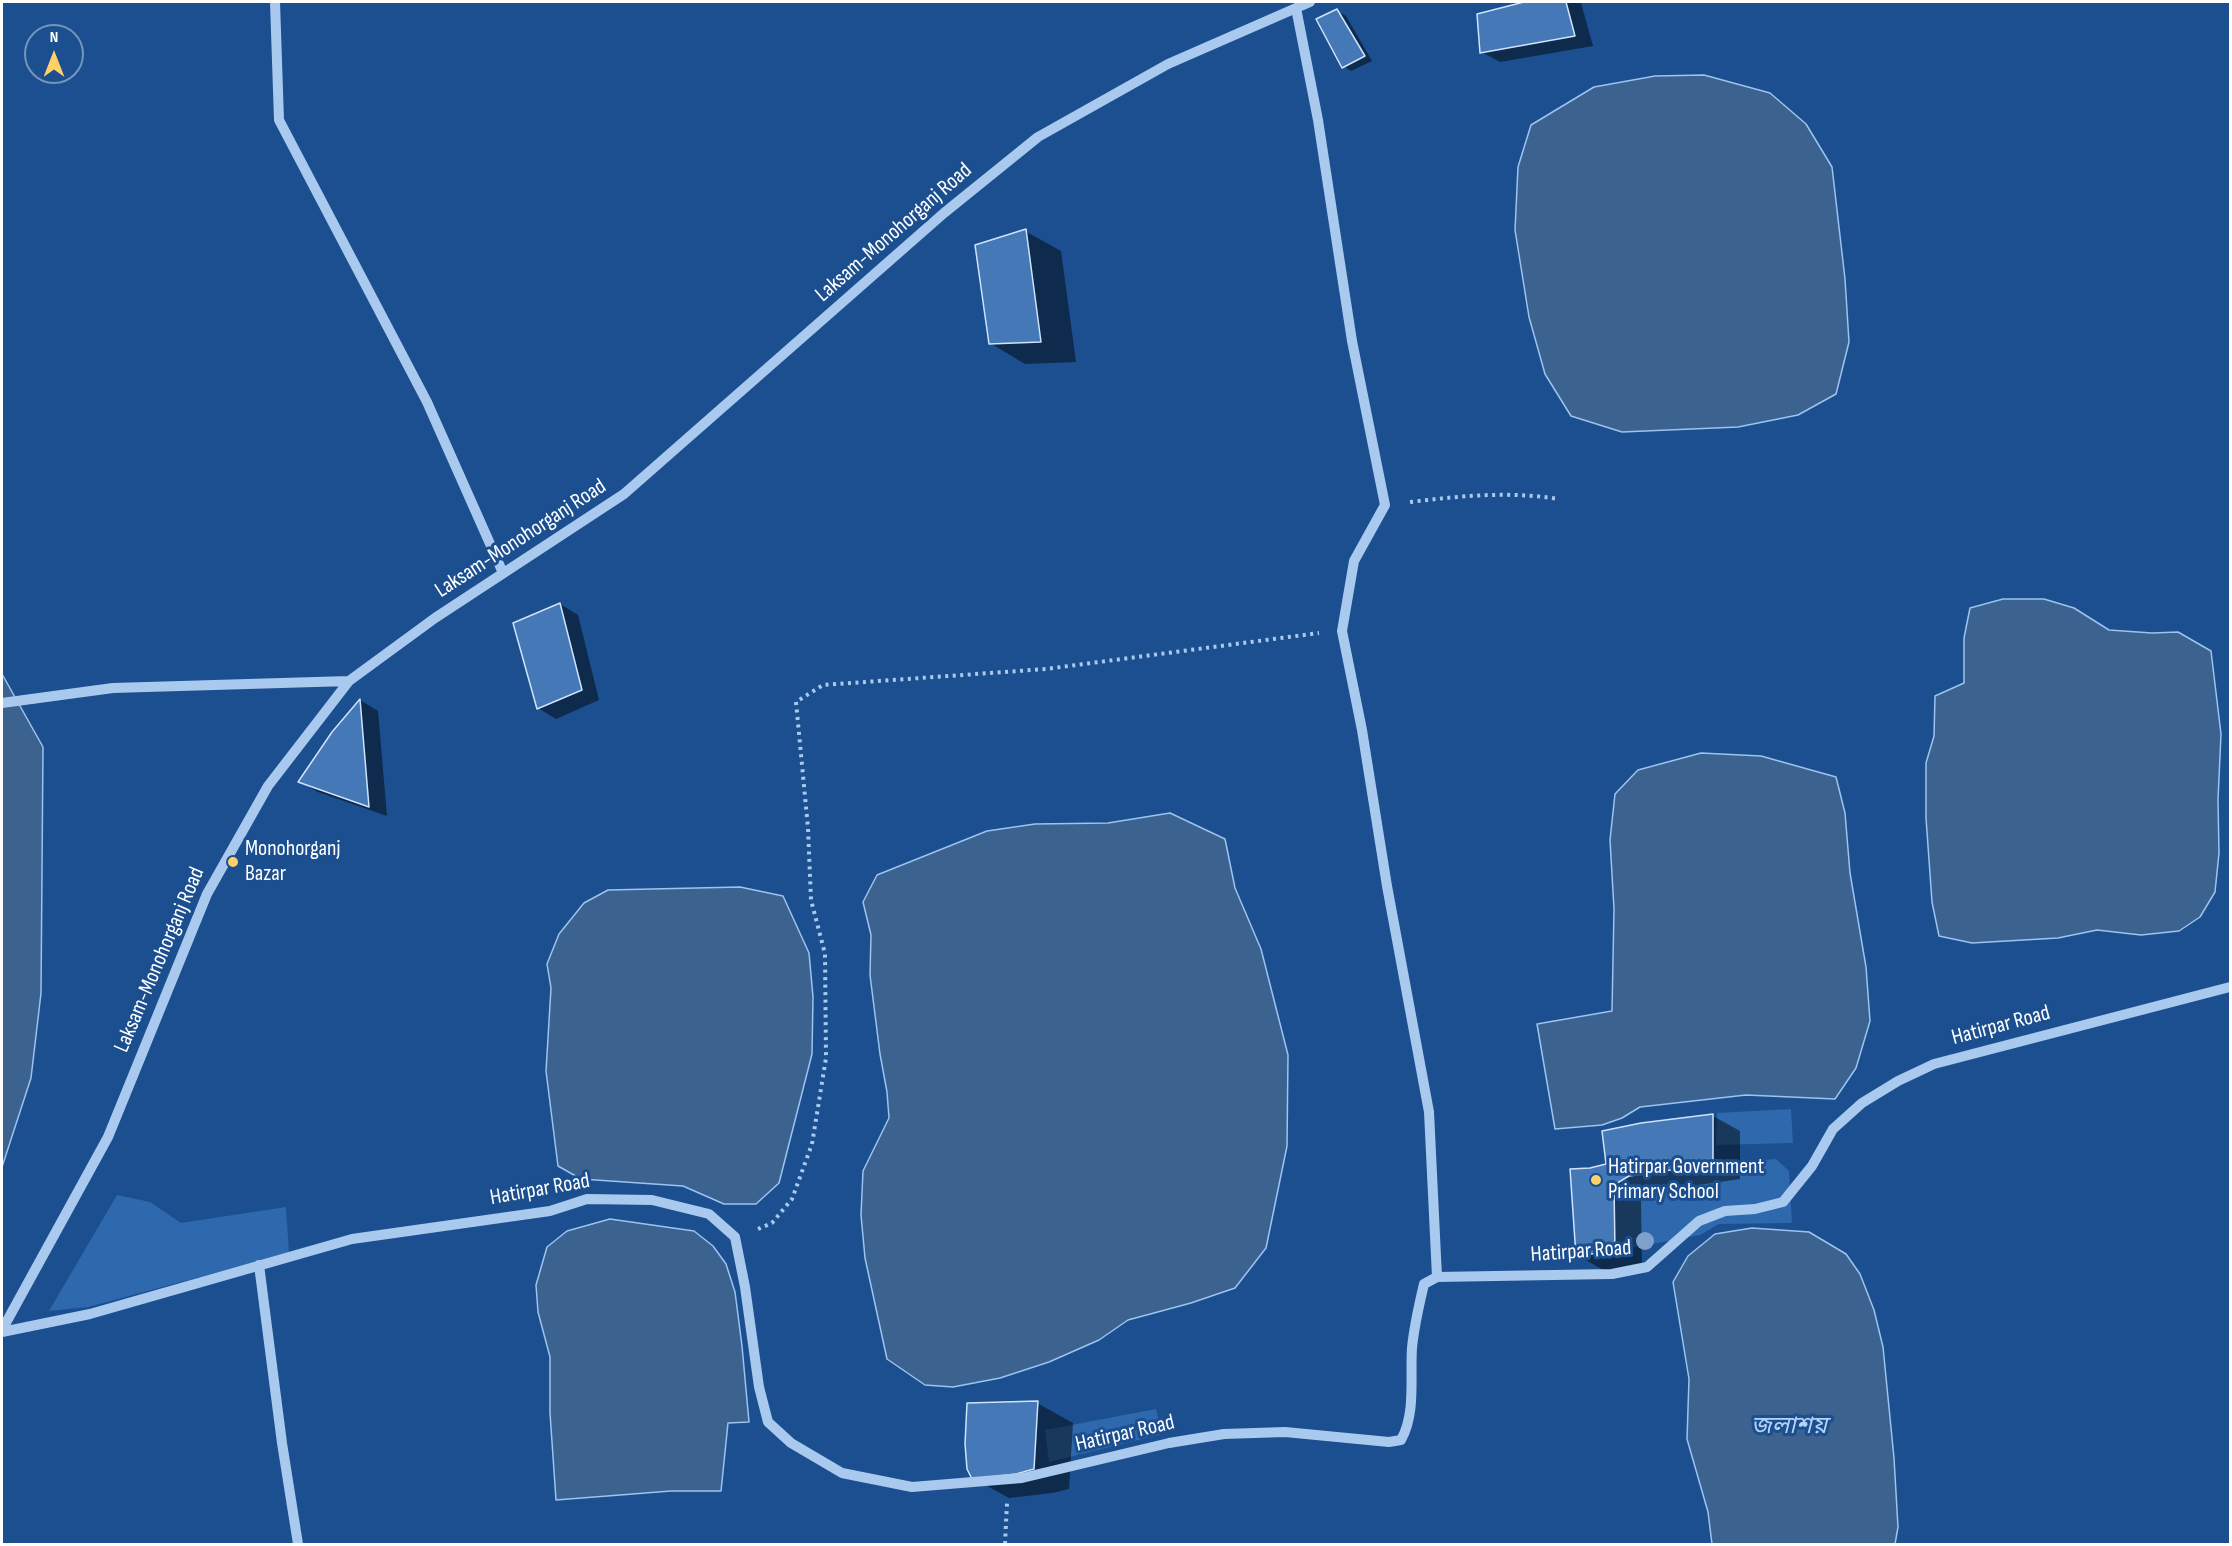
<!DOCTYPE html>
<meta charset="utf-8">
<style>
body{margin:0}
#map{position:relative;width:2232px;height:1546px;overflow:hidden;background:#1b4f8f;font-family:"Sofia Sans Condensed",sans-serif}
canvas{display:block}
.frame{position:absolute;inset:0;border:3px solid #fff;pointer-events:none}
.north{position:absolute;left:24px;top:24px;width:60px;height:60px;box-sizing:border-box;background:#1b4f8f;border:2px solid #7695bc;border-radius:50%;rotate:0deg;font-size:16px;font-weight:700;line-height:24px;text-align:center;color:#fff}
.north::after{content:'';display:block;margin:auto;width:21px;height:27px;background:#ffd166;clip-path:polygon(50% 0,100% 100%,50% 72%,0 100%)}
</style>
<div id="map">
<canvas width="2232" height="1546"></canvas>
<div class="frame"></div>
<div class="north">N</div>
</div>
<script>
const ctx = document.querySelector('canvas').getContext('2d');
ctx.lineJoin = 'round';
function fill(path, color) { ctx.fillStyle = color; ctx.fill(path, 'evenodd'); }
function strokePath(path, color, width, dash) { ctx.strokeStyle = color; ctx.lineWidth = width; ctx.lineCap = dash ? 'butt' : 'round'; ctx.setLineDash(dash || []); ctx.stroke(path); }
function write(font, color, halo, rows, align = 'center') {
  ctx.font = font + ' "Sofia Sans Condensed","Noto Sans Bengali",sans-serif'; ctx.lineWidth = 6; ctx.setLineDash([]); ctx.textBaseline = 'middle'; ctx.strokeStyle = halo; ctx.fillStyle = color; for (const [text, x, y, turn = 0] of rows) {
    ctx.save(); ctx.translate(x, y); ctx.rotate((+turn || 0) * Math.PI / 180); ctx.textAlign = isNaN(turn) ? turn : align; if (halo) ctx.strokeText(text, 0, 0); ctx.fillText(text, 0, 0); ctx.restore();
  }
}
fill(new Path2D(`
 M 1791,1109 L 1793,1143 L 1716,1145 L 1717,1113 Z
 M 1776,1159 L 1789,1171 L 1792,1223 L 1719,1224 L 1700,1235 L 1615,1251 L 1614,1185 L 1629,1176 L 1713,1164 Z
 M 117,1195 L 150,1202 L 181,1223 L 286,1207 L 289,1253 L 88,1307 L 49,1311 Z
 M 1156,1409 L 1162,1434 L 1049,1462 L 1045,1430 Z`), '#2e69ad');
const water = new Path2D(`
 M 1704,75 L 1770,93 L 1806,124 L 1832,167 L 1845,279 L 1849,342 L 1836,394 L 1798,415 L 1738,427 L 1622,432 L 1571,416 L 1545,374 L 1529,317 L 1515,230 L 1518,167 L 1531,125 L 1594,87 L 1655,76 Z
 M 2003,599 L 2044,599 L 2074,608 L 2109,630 L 2152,633 L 2178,632 L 2211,651 L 2221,734 L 2218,800 L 2219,853 L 2215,892 L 2200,917 L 2179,931 L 2141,935 L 2097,930 L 2058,938 L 1972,943 L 1939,936 L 1932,902 L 1926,818 L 1926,763 L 1934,736 L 1935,696 L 1964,683 L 1964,638 L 1970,608 Z
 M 2,674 L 43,747 L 41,993 L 31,1078 L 2,1167 Z
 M 1701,753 L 1761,756 L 1836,777 L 1845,813 L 1850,873 L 1866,967 L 1870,1021 L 1856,1068 L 1835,1099 L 1746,1095 L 1640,1107 L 1622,1118 L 1602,1125 L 1555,1129 L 1537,1024 L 1612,1011 L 1614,909 L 1610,840 L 1615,794 L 1638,770 Z
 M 1170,813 L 1225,839 L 1235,888 L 1261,949 L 1288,1055 L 1287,1146 L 1266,1248 L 1235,1288 L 1191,1303 L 1128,1320 L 1099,1340 L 1049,1362 L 1000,1378 L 953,1387 L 925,1385 L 887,1359 L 865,1258 L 861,1215 L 863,1171 L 889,1118 L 887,1092 L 880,1054 L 870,975 L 871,935 L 863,902 L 877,875 L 987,831 L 1035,824 L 1108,823 Z
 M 740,887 L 783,896 L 809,953 L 813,997 L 812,1054 L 779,1183 L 756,1204 L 724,1204 L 683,1186 L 581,1179 L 558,1166 L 546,1071 L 551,988 L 547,964 L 559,934 L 584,903 L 608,890 Z
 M 610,1219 L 694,1231 L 713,1246 L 726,1264 L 735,1292 L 742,1346 L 749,1422 L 728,1423 L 721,1491 L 671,1491 L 556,1500 L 550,1413 L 550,1357 L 538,1312 L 536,1285 L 547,1247 L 567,1231 Z
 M 1752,1228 L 1809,1232 L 1846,1254 L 1860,1274 L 1874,1310 L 1883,1347 L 1894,1458 L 1898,1527 L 1895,1544 L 1712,1544 L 1708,1512 L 1687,1439 L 1689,1379 L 1673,1282 L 1688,1256 L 1715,1234 Z`);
fill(water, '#3c6290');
strokePath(water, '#9cc4f0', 1.5);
fill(new Path2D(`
 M 1530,2 L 1578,2 L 1581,3 L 1593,46 L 1500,62 L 1482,52 L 1478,15 Z
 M 1337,11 L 1346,16 L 1372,61 L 1351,71 L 1343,66 Z
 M 1025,231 L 1061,251 L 1076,362 L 1025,364 L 990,343 Z
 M 560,604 L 578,615 L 599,700 L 556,719 L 538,708 Z
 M 360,700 L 378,711 L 387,816 L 318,792 L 300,782 L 333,732 Z
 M 1713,1116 L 1740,1131 L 1740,1179 L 1657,1191 L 1641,1201 L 1642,1266 L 1605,1271 L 1577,1255 L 1590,1170 L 1608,1165 L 1641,1124 Z
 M 1037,1403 L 1073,1423 L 1069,1489 L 1052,1493 L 1009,1498 L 973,1478 Z`), '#0007');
const building = new Path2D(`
 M 1524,2 L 1566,2 L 1575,36 L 1480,53 L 1477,14 Z
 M 1337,9 L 1365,56 L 1342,68 L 1316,19 Z
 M 1026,229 L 1041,342 L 989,344 L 975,245 Z
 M 560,603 L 582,690 L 537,709 L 513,623 Z
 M 360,699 L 369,807 L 298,782 L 332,732 Z
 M 1713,1114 L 1713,1164 L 1629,1176 L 1614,1185 L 1615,1251 L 1576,1256 L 1570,1169 L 1590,1168 L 1606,1164 L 1602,1131 L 1641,1123 Z
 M 1038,1401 L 1034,1469 L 1016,1474 L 972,1479 L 967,1469 L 965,1444 L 967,1403 Z`);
fill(building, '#4478b7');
strokePath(building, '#cfe3fa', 1.5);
strokePath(new Path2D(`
 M 1410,502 C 1461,496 1507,491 1559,499
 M 758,1229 L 772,1223 L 792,1199 L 812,1144 L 826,1058 L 825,954 L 811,900 L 808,828 L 796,702 L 823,685 L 1046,669 L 1319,633
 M 1005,1544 L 1007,1503`), '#a9c9ee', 4, [3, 4.5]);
strokePath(new Path2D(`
 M 275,2 L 279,120 L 427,402 L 503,573
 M 1296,8 L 1318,120 L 1352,341 L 1385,505 L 1354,561 L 1342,631 L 1362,730 L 1387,886 L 1429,1112 L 1437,1277
 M 2,703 L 113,688 L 349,681
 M 259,1265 L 282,1443 L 298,1544
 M 2,1330 L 108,1137 L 207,894 L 268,786 L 349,681 L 435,618 L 624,494 L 944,213 L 1038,137 L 1168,64 L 1310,2
 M 2,1332 L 90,1314 L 352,1239 L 550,1211 L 587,1199 L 652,1200 L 709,1214 L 735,1237 L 745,1287 L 759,1387 L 768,1422 L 791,1443 L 842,1473 L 912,1487 L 1022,1478 L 1169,1443 L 1224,1434 L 1285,1432 L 1389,1442 L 1401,1440 C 1416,1414 1410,1377 1412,1348 C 1414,1326 1419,1305 1424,1284 L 1437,1277 L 1612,1274 L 1647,1267 L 1699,1221 L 1725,1211 L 1755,1209 L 1783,1202 L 1812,1166 L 1833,1129 L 1862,1103 L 1898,1081 L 1934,1064 L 2230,987`), '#a9c9ee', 10);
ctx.fillStyle = '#7ea0ca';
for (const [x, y] of [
 [1645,1241]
]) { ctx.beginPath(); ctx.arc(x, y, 9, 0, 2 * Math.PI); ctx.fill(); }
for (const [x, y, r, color] of [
 [233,862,6,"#ffd166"],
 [1596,1180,6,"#ffd166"]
]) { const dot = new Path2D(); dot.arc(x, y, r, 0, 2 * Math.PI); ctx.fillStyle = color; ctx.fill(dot); strokePath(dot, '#1b4f8f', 2); }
write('22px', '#fff', '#1b4f8f', [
 ["Laksam-Monohorganj Road",894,233,-41],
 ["Laksam-Monohorganj Road",521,539,-33],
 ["Laksam-Monohorganj Road",160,960,-67],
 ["Hatirpar Road",2001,1026,-15],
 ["Hatirpar Road",540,1190,-10],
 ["Hatirpar Road",1581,1252,-4],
 ["Hatirpar Road",1125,1434,-13]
]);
write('22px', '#fff', '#1b4f8f', [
 ["Monohorganj",245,849],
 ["Bazar",245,874],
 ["Hatirpar Government",1608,1167],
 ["Primary School",1608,1192]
], 'left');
write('italic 24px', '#b5d3f5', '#1b4f8f', [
 ["জলাশয়",1789,1427]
]);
</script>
